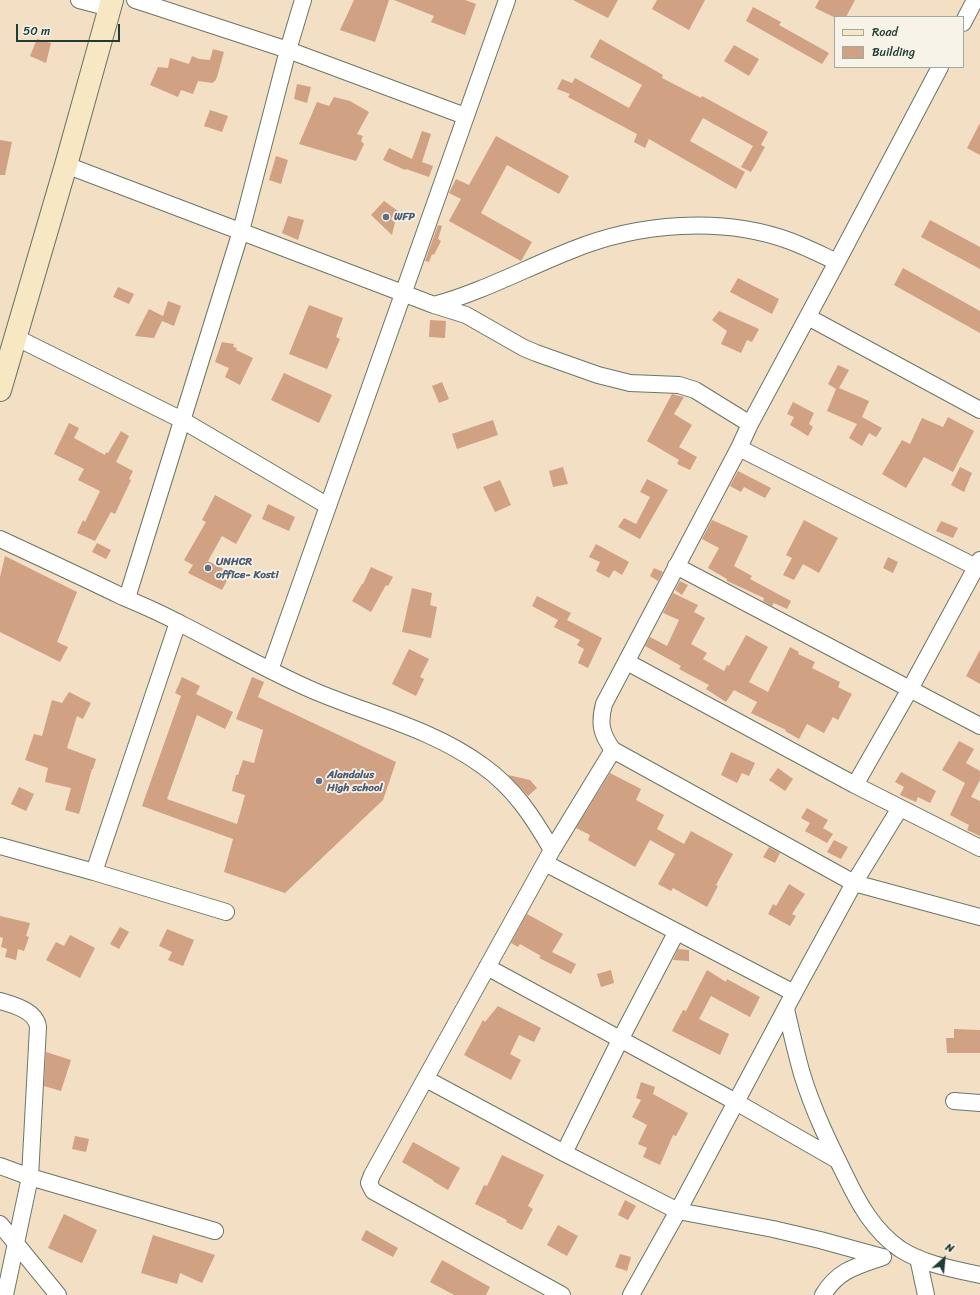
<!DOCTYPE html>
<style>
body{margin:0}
#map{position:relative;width:980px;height:1295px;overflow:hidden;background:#f3dfc3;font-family:Sriracha,sans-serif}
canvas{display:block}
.legend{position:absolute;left:834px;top:16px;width:130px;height:52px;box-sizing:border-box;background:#f7f3e8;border:1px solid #a1aaa0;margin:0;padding:5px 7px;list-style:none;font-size:12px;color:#1f3d34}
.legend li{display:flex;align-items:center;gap:8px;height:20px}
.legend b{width:20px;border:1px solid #a1aaa0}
.north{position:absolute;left:924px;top:1239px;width:40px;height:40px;-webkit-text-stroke:3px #f7f3e8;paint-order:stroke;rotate:27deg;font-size:11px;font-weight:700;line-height:16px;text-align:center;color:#1f3d34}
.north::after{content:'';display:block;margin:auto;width:14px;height:18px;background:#1f3d34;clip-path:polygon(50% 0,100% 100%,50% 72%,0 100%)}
.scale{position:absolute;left:16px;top:24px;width:104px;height:18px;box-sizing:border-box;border:2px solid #1f3d34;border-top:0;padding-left:5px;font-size:12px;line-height:14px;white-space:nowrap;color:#1f3d34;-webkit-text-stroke:3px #f7f3e8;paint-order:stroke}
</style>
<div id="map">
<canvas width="980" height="1295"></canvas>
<ul class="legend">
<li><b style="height:5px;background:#f7e8c3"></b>Road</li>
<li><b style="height:11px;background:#d0a183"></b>Building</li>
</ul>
<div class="north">N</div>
<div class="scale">50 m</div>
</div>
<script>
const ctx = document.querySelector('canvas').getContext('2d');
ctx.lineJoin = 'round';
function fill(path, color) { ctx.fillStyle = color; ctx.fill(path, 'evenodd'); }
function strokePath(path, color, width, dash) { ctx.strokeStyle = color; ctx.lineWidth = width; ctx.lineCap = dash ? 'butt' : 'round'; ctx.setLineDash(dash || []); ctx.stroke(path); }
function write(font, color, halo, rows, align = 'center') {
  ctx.font = font + ' Sriracha,sans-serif'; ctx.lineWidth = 3.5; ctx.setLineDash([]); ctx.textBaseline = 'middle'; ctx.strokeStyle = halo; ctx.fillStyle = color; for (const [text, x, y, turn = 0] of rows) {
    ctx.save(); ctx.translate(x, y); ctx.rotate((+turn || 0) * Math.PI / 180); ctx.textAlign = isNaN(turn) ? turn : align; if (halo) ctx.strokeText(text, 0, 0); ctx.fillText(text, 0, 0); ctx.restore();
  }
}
fill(new Path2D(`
 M 354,0 L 389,0 L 375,42 L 340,30 Z
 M 394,0 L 465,0 L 476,4 L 465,35 L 431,22 L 434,16 Z
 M 573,0 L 618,0 L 608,18 Z
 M 657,0 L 705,0 L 689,30 L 652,9 Z
 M 819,0 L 855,0 L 846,17 L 834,17 L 815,8 Z
 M 753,7 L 781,22 L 779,25 L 829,53 L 822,64 L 746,21 Z
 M 37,39 L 51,43 L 46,63 L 30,56 Z
 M 600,39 L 663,75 L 662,78 L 701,98 L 702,96 L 768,132 L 761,145 L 765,147 L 751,172 L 741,167 L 753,146 L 703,118 L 690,141 L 745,172 L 736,189 L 649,139 L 645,148 L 634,142 L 637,134 L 568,97 L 570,94 L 557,89 L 562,79 L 572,83 L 575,78 L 629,108 L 642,85 L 590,57 Z
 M 734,45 L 759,59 L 749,76 L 724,61 Z
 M 213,49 L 224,52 L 217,77 L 215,81 L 212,83 L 198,81 L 193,94 L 181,90 L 178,97 L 150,85 L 158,67 L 168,68 L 170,58 L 189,64 L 192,56 L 199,59 L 210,60 Z
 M 297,84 L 311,87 L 307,103 L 294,99 Z
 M 334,97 L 350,101 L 369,112 L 357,134 L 363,136 L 361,141 L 364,144 L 356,161 L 299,144 L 317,102 L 329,106 Z
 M 210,110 L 228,116 L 222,132 L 204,126 Z
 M 980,123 L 980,155 L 967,148 Z
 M 422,131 L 431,134 L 422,162 L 433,166 L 429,177 L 406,169 L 405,170 L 383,160 L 389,148 L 412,159 Z
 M 496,136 L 569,176 L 559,194 L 507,165 L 481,213 L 532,242 L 521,261 L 449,221 L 461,199 L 449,193 L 456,179 L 469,185 Z
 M 0,140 L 12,142 L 5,175 L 0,175 Z
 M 276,156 L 288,160 L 281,184 L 269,180 Z
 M 384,201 L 398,211 L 391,219 L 395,222 L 392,235 L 371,215 Z
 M 288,216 L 304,220 L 298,240 L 282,233 Z
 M 930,220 L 980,247 L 980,269 L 921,237 Z
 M 438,225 L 442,226 L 438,239 L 441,241 L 434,255 L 432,254 L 429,262 L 425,261 Z
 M 903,268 L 980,311 L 980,333 L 894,285 Z
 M 738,278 L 779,299 L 772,314 L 730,292 Z
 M 118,287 L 134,294 L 129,304 L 113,297 Z
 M 168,301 L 181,306 L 174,326 L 162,321 L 154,338 L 135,336 L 149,309 L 163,316 Z
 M 309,305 L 343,318 L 336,337 L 340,339 L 327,369 L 289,354 Z
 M 719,311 L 759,329 L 752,342 L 747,340 L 741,353 L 721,344 L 727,331 L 712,320 Z
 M 430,320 L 446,321 L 445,338 L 429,337 Z
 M 222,342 L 234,344 L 233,347 L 237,348 L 236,350 L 253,358 L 240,385 L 225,377 L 229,368 L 215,362 Z
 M 838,365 L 849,370 L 839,388 L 869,401 L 862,417 L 882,428 L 876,437 L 869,433 L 862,446 L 849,438 L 857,424 L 827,411 L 836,389 L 828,384 Z
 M 284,373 L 332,395 L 319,423 L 271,400 Z
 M 442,382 L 449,399 L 439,403 L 432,386 Z
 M 672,394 L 684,397 L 674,414 L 692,425 L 679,447 L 697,457 L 690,470 L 677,464 L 679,460 L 647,441 Z
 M 793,402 L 814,413 L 809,424 L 813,427 L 808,436 L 790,425 L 794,417 L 787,414 Z
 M 948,417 L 974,431 L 953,472 L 924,457 L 906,488 L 882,474 L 902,440 L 910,444 L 922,418 L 943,427 Z
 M 493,420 L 498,435 L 457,449 L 452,434 Z
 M 69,423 L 79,428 L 74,438 L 105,455 L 106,452 L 108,453 L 121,431 L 129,436 L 116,462 L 133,471 L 129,479 L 131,480 L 115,514 L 111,512 L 95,541 L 77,533 L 83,520 L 85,522 L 100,491 L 78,480 L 84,469 L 54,454 Z
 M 563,467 L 568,484 L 553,487 L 549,471 Z
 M 960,467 L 972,473 L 964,492 L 951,485 Z
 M 738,471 L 771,488 L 765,498 L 744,487 L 741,492 L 730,486 Z
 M 647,479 L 668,490 L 640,539 L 618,527 L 624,518 L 636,524 L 650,497 L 640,492 Z
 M 500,480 L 511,505 L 495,512 L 483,487 Z
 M 215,495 L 252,515 L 236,544 L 222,536 L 208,561 L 231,573 L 222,590 L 188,573 L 193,565 L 184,560 L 206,522 L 202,520 Z
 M 268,504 L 295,517 L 289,531 L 262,519 Z
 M 712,520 L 748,536 L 734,566 L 752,576 L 750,579 L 791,601 L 787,609 L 774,603 L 772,606 L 763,601 L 764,598 L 727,581 L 727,579 L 708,568 L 719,548 L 702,539 Z
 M 804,520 L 838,538 L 819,573 L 803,564 L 794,580 L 783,575 L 792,558 L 786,555 Z
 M 941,521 L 958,528 L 953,538 L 936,531 Z
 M 97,543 L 111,550 L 106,559 L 92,552 Z
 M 596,544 L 629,562 L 622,575 L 614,570 L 609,578 L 596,571 L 600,562 L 589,557 Z
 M 5,556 L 77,592 L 57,642 L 68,647 L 60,662 L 0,632 L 0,577 Z
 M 888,557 L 898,562 L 893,573 L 883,568 Z
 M 371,567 L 393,577 L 388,586 L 386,585 L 371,612 L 352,601 L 362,584 L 363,584 Z
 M 654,568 L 663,572 L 658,581 L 650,576 Z
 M 680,581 L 688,585 L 682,595 L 675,590 Z
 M 412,588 L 432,593 L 430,605 L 437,607 L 431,638 L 402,632 Z
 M 673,593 L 698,605 L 694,612 L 705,618 L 691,644 L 707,653 L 703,659 L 724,671 L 727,665 L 729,666 L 746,635 L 768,647 L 749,682 L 768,692 L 790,647 L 799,652 L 798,654 L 815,662 L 812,668 L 840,682 L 838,687 L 852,694 L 838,720 L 833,717 L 824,733 L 807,724 L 799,739 L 785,731 L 786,730 L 751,713 L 757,702 L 734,690 L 726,702 L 706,689 L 709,685 L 679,669 L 681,666 L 645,646 L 650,637 L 667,646 L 679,620 L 663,613 Z
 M 537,596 L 571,613 L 567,620 L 602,638 L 588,668 L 578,663 L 584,649 L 577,645 L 580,640 L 554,627 L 558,620 L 532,606 Z
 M 409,649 L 429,659 L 420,677 L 424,679 L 416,696 L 392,684 Z
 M 980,650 L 980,684 L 966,676 Z
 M 182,677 L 200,686 L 196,694 L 233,712 L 225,729 L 197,715 L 167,799 L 237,824 L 245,795 L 232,791 L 236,775 L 238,775 L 243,760 L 254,763 L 263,730 L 236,719 L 252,677 L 264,682 L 258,697 L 396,762 L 383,800 L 285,893 L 224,872 L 233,839 L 142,806 L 181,696 L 175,693 Z
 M 69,692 L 91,703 L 83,719 L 77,716 L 67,748 L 96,759 L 93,769 L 92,769 L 79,814 L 65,810 L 71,788 L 45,782 L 48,768 L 25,760 L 34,734 L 42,736 L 52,700 L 62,703 Z
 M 959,741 L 974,749 L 966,763 L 980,771 L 980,780 L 971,797 L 980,801 L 980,836 L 967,830 L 969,825 L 950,815 L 965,783 L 942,770 Z
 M 731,752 L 755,763 L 749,776 L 742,773 L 737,783 L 721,775 Z
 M 778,768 L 793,779 L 785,791 L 769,780 Z
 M 901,772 L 936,791 L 930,803 L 918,797 L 916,802 L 900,795 L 904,787 L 895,782 Z
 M 610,773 L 641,789 L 636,800 L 664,815 L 657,829 L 684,844 L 691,831 L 733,854 L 716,885 L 718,886 L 707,907 L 673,888 L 671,891 L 658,884 L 675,854 L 650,840 L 635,867 L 588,840 L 590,835 L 576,828 Z
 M 508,775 L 530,780 L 537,788 L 528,796 Z
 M 19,787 L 34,794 L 26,811 L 11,804 Z
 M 807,808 L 828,820 L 823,828 L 833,834 L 827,843 L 805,831 L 810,823 L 801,818 Z
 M 834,840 L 848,847 L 841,859 L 827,852 Z
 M 769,847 L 780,853 L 775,863 L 763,857 Z
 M 789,884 L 805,894 L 792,914 L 796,916 L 790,926 L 768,914 L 773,904 L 776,906 Z
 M 527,914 L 563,934 L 552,952 L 576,964 L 571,974 L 539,958 L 541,956 L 520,944 L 518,947 L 511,943 Z
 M 0,916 L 30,923 L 26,936 L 29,937 L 24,951 L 18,949 L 16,960 L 5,957 L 7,949 L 1,947 L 3,938 L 0,937 Z
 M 120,927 L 129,932 L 119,949 L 110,944 Z
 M 167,929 L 194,940 L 183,966 L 168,960 L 172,952 L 159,946 Z
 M 70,935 L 95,948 L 80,978 L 46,960 L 56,942 L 64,946 Z
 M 678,949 L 689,950 L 689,961 L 673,960 Z
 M 611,970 L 614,983 L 601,987 L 597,974 Z
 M 707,970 L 726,982 L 727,979 L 760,997 L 750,1017 L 711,996 L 699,1019 L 729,1034 L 720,1055 L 672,1031 L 683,1010 L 686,1011 Z
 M 498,1006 L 541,1028 L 534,1042 L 519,1035 L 510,1054 L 521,1060 L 511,1080 L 464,1055 L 483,1020 L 485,1022 Z
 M 954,1029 L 980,1030 L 980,1053 L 947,1053 L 946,1038 L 954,1038 Z
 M 46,1052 L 71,1060 L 61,1091 L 44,1086 Z
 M 641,1082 L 655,1087 L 653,1094 L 688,1113 L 676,1136 L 673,1135 L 660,1165 L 643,1157 L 647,1148 L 638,1144 L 647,1125 L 632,1117 L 641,1100 L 636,1098 Z
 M 75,1136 L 89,1139 L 86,1152 L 72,1149 Z
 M 413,1142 L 460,1168 L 448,1190 L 433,1181 L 433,1180 L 402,1162 Z
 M 502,1155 L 544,1175 L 528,1206 L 533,1209 L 522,1230 L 506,1222 L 507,1220 L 475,1204 L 484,1185 L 487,1186 Z
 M 625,1200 L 636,1206 L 628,1220 L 618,1215 Z
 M 64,1214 L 97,1230 L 82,1263 L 48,1248 Z
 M 558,1225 L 578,1236 L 567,1256 L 547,1245 Z
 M 366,1230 L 398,1248 L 393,1257 L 361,1240 Z
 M 153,1235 L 215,1255 L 202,1283 L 180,1273 L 177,1284 L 141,1273 Z
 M 620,1254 L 631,1257 L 627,1271 L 615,1267 Z
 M 442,1260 L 490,1287 L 486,1295 L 454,1295 L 430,1282 Z`), '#d0a183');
const minor = new Path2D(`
 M 79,0 L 110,8
 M 135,0 L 288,50 L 465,116
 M 963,23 L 975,0
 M 940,67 L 837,262 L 750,424 L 739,448 L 604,704 C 599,723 601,734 613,750 L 854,883 L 980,917
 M 66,165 L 434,305 L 466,315 L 524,348 L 536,353 L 598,375 L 630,383 L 679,385 L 695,390 L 750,424
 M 434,305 C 482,292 526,268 572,250 C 638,223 722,216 790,241 C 806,247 822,255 837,262
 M 808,317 L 980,410
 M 15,337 L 182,420 L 328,506
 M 739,448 L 980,569
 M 0,539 C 41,558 82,577 123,597 C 142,605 161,613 179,623 C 223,645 266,670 312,690 C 370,715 431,728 483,766 C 514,788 533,817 552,850
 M 676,566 L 980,726
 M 127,598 L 241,231 L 288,50 L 303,0
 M 627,662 L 855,785 L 980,848
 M 270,670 L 507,0
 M 855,785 L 910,689 L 980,560
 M 0,846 L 94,872 L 226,912
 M 545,863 L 794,993
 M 94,872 L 178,622
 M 487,967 L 736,1102 L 837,1160
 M 0,1001 C 14,1005 36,1011 38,1027 L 30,1177 L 5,1295
 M 786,1009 C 791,1031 796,1053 802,1074 C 813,1110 829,1143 846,1177 C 859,1204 874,1231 900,1249 C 923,1264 953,1269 980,1275
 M 426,1079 L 564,1153 L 678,1211 L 773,1229 L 820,1240 L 882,1257
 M 954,1101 L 980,1103
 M 564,1153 L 620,1040 L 676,933
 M 0,1166 L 30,1177 L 215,1231
 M 0,1224 L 58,1295
 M 918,1258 L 926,1295
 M 562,1295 L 373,1191 L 369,1183 L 372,1175 L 552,850 L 613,750
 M 631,1295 L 678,1211 L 794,993 L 854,883 L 900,808
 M 823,1295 C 838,1270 857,1266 883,1257`);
const secondary = new Path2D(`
 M 0,390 L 66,165 L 112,0`);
strokePath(minor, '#697666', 18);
strokePath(secondary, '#697666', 24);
strokePath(minor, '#fff', 16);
strokePath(secondary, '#f7e8c3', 22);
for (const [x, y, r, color] of [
 [386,217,4,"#5c6f8a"],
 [208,568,4,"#5c6f8a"],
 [319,781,4,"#5c6f8a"]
]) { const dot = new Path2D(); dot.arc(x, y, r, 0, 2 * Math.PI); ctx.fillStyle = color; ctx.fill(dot); strokePath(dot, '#f7f3e8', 1.5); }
write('bold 11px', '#4e5e75', '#f7f3e8', [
 ["WFP",394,217],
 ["UNHCR",216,562],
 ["office- Kosti",216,575],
 ["Alandalus",327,775],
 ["High school",327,788]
], 'left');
</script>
